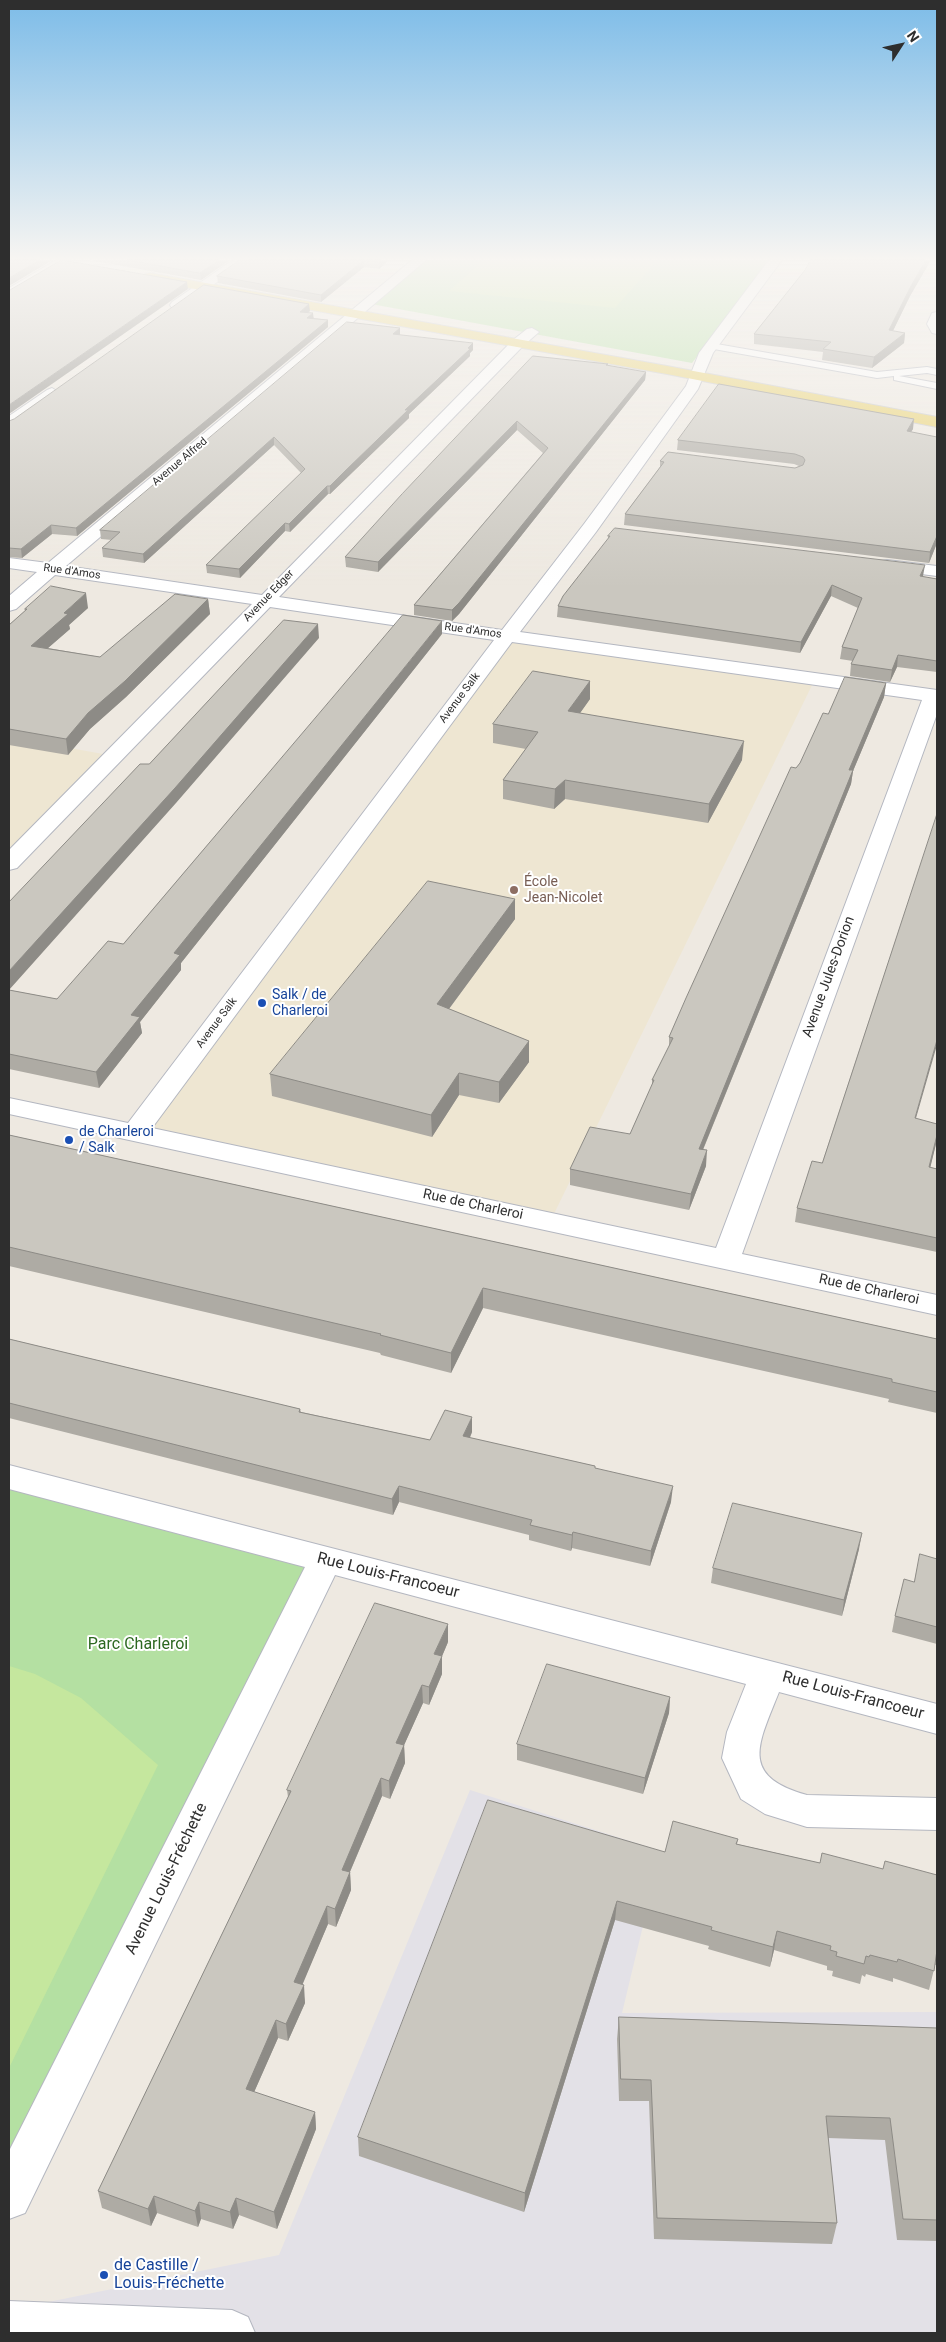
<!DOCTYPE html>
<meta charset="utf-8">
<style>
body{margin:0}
#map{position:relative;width:946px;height:2342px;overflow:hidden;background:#eee9e1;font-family:Roboto,sans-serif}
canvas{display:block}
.frame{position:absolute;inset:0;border:10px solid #2e2e2e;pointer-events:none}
.north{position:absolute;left:876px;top:20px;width:50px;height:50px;-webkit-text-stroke:4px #fff;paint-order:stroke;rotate:55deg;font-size:14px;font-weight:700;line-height:20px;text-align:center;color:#2e2e2e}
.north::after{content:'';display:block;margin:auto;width:18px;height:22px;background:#2e2e2e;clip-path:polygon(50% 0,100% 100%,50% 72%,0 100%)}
</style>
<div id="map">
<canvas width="946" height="2342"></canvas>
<div class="frame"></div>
<div class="north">N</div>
</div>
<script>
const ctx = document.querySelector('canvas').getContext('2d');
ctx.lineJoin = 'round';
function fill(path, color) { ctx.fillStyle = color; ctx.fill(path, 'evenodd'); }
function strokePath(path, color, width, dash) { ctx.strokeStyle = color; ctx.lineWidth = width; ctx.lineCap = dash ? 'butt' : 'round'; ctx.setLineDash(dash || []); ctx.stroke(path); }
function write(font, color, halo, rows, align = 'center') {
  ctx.font = font + ' Roboto,sans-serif'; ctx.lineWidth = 4; ctx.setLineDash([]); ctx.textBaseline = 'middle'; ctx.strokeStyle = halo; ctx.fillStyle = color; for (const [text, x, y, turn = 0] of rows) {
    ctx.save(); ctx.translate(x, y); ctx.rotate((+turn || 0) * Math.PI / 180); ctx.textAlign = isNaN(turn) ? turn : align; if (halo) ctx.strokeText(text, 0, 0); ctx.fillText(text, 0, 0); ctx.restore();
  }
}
fill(new Path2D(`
 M 470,1790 L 661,1851 L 622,2013 L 937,2012 L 937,2333 L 9,2333 L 9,2310 L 279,2255 Z`), '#e3e1e7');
fill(new Path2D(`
 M 507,636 L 815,679 L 550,1222 L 135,1133 Z
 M 9,737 L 114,756 L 9,863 Z`), '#eee6d2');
fill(new Path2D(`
 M 423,260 L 772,260 L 692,363 L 371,304 Z
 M 9,1477 L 326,1560 L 9,2197 Z`), '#b4e0a2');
fill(new Path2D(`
 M 484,260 L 658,260 L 615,308 L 449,291 Z
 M 9,1666 L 35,1674 L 81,1698 L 158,1765 L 9,2068 Z`), '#c5e79e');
const lane = new Path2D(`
 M 711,343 L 877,372 L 927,367 L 937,369 L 937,375 L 927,373 L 899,376 L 937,383 L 937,389 L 894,380 L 894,376 L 877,378 L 708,348 L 706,346 Z`);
const street = new Path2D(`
 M 56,260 L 71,260 L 9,298 L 9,288 Z
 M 233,260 L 247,260 L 182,308 L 172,308 L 170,305 L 172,302 Z
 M 412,260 L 426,260 L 66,566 L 262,595 L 513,340 L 527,329 L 532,328 L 539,332 L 523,346 L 279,597 L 502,630 L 584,524 L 686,386 L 699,353 L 769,260 L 782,260 L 713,353 L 698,389 L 596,532 L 520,632 L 937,690 L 937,714 L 742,1254 L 937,1295 L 937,1315 L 9,1114 L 9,1098 L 128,1123 L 494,640 L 270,607 L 17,868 L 9,870 L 9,850 L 252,604 L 55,575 L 16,609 L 9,611 L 9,596 L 37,572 L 9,568 L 9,558 L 48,563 ZM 512,642 L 922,700 L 716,1248 L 152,1128 Z
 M 937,312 L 937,334 L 932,333 L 927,324 L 932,313 Z
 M 52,388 L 60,393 L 57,396 L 14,426 L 9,428 L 9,416 L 47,390 Z
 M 887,560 L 937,566 L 937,576 L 881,569 L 878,565 L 881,561 Z
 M 9,1465 L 937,1704 L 937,1734 L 779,1692 C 759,1743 738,1776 807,1795 L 937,1798 L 937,1830 L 807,1827 L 765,1814 L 741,1799 L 722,1758 L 727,1732 L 746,1684 L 335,1575 L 25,2213 L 9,2219 L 9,2151 L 305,1567 L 9,1489 Z
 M 9,2301 L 232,2310 L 248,2317 L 255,2333 L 9,2333 Z`);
const primary = new Path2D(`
 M 150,273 L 667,366 L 937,417 L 937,427 L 667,374 L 145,280 L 143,277 L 145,274 Z`);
strokePath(lane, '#b4b7c0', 2);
strokePath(street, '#b4b7c0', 2);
strokePath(primary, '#c9c9c9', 2);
fill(lane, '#fff');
fill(street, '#fff');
fill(primary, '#e9d16b');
fill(new Path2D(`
 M 89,260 L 230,260 L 201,280 Z
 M 240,260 L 389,260 L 379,269 L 364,267 L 321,302 L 218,283 L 217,276 Z
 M 811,260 L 931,260 L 910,296 L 893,331 L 905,333 L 904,343 L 872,368 L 822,360 L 823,352 L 754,344 L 754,334 L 805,270 Z
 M 310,311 L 308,313 L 314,318 L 328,320 L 328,327 L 77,536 L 52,534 L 22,558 L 9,557 L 9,421 Z
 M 400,328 L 400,335 L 473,350 L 470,353 L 470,356 L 409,414 L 409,418 L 330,494 L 328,494 L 290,532 L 285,531 L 240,578 L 207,573 L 206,565 L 301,473 L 274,445 L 144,563 L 103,557 L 102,548 L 112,540 L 101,539 L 100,530 Z
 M 533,356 L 646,372 L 645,380 L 459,614 L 452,621 L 414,615 L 414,605 L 543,453 L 517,430 L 378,572 L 346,567 L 345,557 Z
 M 913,429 L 911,432 L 937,437 L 937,543 L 929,563 L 624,525 L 625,514 L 660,467 L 660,461 L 795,468 L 799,466 L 794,464 L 677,450 L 678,440 Z
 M 608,536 L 937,579 L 937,672 L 897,667 L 890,682 L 850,676 L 851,664 L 853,661 L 840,659 L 842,647 L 858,608 L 831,596 L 800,653 L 557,617 L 558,606 L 608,540 Z
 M 208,599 L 210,614 L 126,697 L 90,729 L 68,755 L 9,745 L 9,625 L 25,611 L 25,609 L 88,608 L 69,625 L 70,629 L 48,648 L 100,657 Z
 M 442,634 L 181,963 L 181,970 L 140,1022 L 142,1033 L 99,1088 L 9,1069 L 9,990 L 57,999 L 123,944 Z
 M 590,681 L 590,699 L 580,713 L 742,760 L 708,823 L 565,799 L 554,809 L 503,799 L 503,780 L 526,749 L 493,743 L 493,724 Z
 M 886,683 L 884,697 L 853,771 L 851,784 L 703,1150 L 706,1166 L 689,1210 L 570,1185 L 570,1169 L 630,1134 L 652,1085 L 652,1080 L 669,1047 L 669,1037 L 796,768 L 800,763 L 828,714 Z
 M 515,899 L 515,919 L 449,1009 L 529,1041 L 529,1062 L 499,1103 L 459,1095 L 432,1137 L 272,1096 L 270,1074 Z
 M 916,1119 L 937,1140 L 930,1167 L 937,1169 L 937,1252 L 795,1222 L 797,1208 L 822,1163 Z
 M 9,1135 L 937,1339 L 937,1413 L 888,1402 L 889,1399 L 483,1308 L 451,1373 L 381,1355 L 380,1353 L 9,1266 Z
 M 9,1339 L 300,1409 L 301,1412 L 430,1440 L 472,1432 L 470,1438 L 595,1466 L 595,1468 L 671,1502 L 650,1566 L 572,1548 L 571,1551 L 529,1540 L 529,1535 L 399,1502 L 393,1515 L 9,1418 Z
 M 859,1549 L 842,1616 L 711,1583 L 713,1568 Z
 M 937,1559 L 937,1644 L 892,1632 L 895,1616 L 914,1582 Z
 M 448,1642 L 442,1656 L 442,1674 L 429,1705 L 423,1703 L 404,1745 L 405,1763 L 390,1799 L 382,1796 L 350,1872 L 351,1890 L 336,1927 L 328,1924 L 302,1984 L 305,2003 L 288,2041 L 278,2038 L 254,2092 L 315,2112 L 316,2129 L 277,2229 L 239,2215 L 233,2229 L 201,2219 L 198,2227 L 157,2213 L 151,2226 L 102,2208 L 98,2191 L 288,1797 L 287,1790 Z
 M 670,1697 L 669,1713 L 643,1794 L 517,1760 L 517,1744 Z
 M 738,1839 L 737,1844 L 820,1863 L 937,1875 L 937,1965 L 935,1965 L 929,1990 L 893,1978 L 893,1982 L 866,1974 L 865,1977 L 862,1975 L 860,1984 L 832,1976 L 833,1971 L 827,1970 L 827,1966 L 774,1950 L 770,1967 L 708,1949 L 709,1946 L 615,1920 L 524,2212 L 359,2156 L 358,2137 L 665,1852 Z
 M 619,2017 L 937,2028 L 937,2241 L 897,2240 L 885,2140 L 828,2138 L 837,2223 L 832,2244 L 654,2239 L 649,2101 L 619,2101 L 617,2039 Z`), '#aeaba4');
fill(new Path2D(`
 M 40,260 L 51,260 L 51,261 L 9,286 L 9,278 Z
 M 219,260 L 230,260 L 201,280 L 200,273 Z
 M 364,260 L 364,267 L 321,302 L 321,295 Z
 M 381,260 L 389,260 L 379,269 L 379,262 Z
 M 926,260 L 931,260 L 910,296 L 888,341 L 889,330 L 911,286 Z
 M 187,282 L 188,289 L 9,414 L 9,405 Z
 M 309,304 L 310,311 L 300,319 L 300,312 Z
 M 313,313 L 314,321 L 307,318 Z
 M 328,320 L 328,327 L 77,536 L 76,528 Z
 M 400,328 L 400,335 L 393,334 Z
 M 905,333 L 904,343 L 872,368 L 874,357 Z
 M 473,343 L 473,350 L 470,353 L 470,356 L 409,414 L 409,418 L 330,494 L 330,486 L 405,410 Z
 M 646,372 L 645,380 L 459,614 L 452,621 L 452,610 Z
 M 914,419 L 913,429 L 905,441 L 907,431 Z
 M 517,421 L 517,430 L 378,572 L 378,562 Z
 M 274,437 L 274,445 L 144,563 L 143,554 Z
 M 327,486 L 328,494 L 290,532 L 289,524 Z
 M 285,523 L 285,531 L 240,578 L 239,569 Z
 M 51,525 L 52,534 L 22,558 L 21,549 Z
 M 937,536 L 937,543 L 929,563 L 930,552 Z
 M 925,565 L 923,576 L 919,587 L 920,576 Z
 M 832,585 L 831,596 L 800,653 L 801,642 Z
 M 86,593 L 88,608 L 69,625 L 70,629 L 33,661 L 31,646 L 64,613 Z
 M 208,599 L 210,614 L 126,697 L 90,729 L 68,755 L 66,739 L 88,713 Z
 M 442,621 L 442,634 L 181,963 L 181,970 L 140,1022 L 142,1033 L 99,1088 L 96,1072 L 131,1015 L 174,953 Z
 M 318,624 L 319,638 L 176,803 L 9,990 L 9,971 Z
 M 898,655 L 897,667 L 890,682 L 892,670 Z
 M 590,681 L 590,699 L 568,730 L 568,711 Z
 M 886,683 L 884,697 L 853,771 L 851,784 L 697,1164 L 699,1149 L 849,770 Z
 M 744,741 L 742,760 L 708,823 L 709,804 Z
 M 565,780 L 565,799 L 554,809 L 555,789 Z
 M 515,899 L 515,919 L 437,1025 L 437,1004 Z
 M 937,1040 L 937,1045 L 912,1132 L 915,1118 Z
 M 529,1041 L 529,1062 L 499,1103 L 499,1082 Z
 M 459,1073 L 459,1095 L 432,1137 L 431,1115 Z
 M 937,1135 L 937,1140 L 927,1181 L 929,1167 Z
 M 707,1150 L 706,1166 L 689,1210 L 691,1194 Z
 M 483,1288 L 483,1308 L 451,1373 L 451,1353 Z
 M 472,1417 L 472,1432 L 463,1452 L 463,1436 Z
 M 399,1486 L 399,1502 L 393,1515 L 392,1499 Z
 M 673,1486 L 671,1502 L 650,1566 L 651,1551 Z
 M 573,1532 L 572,1548 L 571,1551 L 572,1535 Z
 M 862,1533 L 859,1549 L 842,1616 L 844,1600 Z
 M 448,1624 L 448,1642 L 435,1673 L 434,1654 Z
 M 442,1656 L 442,1674 L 429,1705 L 429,1687 Z
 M 422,1685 L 423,1703 L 397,1761 L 396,1743 Z
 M 670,1697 L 669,1713 L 643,1794 L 645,1778 Z
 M 404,1745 L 405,1763 L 390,1799 L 389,1781 Z
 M 381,1778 L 382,1796 L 343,1888 L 342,1870 Z
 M 350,1872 L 351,1890 L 336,1927 L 335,1909 Z
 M 617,1901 L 615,1920 L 524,2212 L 525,2193 Z
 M 327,1906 L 328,1924 L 296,2000 L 294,1982 Z
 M 777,1931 L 774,1950 L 770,1967 L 773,1947 Z
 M 304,1985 L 305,2003 L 288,2041 L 286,2024 Z
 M 276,2020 L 278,2038 L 248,2106 L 246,2089 Z
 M 315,2112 L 316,2129 L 277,2229 L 274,2212 Z
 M 154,2196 L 157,2213 L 151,2226 L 148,2209 Z
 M 236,2198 L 239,2215 L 233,2229 L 230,2212 Z
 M 199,2202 L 201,2219 L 198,2227 L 195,2211 Z`), '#8d8b86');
const building = new Path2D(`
 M 9,260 L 40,260 L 9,278 Z
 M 62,260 L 187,282 L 9,405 L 9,291 Z
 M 128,260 L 219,260 L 200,273 Z
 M 240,260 L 381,260 L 379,262 L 364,260 L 321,295 L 217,276 Z
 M 811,260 L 926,260 L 911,286 L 889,330 L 905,333 L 874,357 L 823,349 L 831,342 L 754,334 L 805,270 Z
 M 204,285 L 309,304 L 300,312 L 313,313 L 307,318 L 328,320 L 76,528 L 51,525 L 21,549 L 9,548 L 9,421 L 14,419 Z
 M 347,322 L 400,328 L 393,334 L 473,343 L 468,348 L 470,349 L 405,410 L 408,410 L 345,471 L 330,486 L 327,486 L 289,524 L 285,523 L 239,569 L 206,565 L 305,469 L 274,437 L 143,554 L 102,548 L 120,532 L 100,530 Z
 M 533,356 L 608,364 L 606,365 L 646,372 L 459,603 L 452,610 L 414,605 L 548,448 L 517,421 L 378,562 L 345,557 L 402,494 Z
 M 719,384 L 914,419 L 907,431 L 937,437 L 937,536 L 930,552 L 625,514 L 664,462 L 660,461 L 668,452 L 795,468 L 803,465 L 805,460 L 803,457 L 795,454 L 678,440 Z
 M 615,528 L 925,565 L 920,576 L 937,579 L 937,661 L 898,655 L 892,670 L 851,664 L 858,650 L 842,647 L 862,598 L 832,585 L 801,642 L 558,606 L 563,596 L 610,536 L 608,536 Z
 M 51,586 L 86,593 L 64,613 L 68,614 L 31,646 L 100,657 L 175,594 L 208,599 L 125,681 L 88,713 L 66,739 L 9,729 L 9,625 L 27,609 L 25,609 Z
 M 403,615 L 442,621 L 174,953 L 180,955 L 131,1015 L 140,1017 L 96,1072 L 9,1054 L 9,990 L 57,999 L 108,941 L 123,944 Z
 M 284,620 L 318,624 L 175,788 L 9,971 L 9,902 L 140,764 L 149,764 Z
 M 533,671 L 590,681 L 568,711 L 744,741 L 709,804 L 565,780 L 555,789 L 503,780 L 538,732 L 493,724 Z
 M 845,677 L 886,683 L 849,770 L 853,770 L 699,1149 L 707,1150 L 691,1194 L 570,1169 L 590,1127 L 630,1134 L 654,1080 L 652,1080 L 673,1038 L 669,1037 L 686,998 L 791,767 L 796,768 L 800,763 L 823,713 L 828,714 Z
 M 937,814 L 937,1040 L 915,1118 L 937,1124 L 937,1135 L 929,1167 L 937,1169 L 937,1238 L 797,1208 L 812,1161 L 822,1163 Z
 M 428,881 L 515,899 L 437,1004 L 529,1041 L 499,1082 L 459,1073 L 431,1115 L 270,1074 Z
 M 9,1135 L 937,1339 L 937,1392 L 892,1382 L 892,1379 L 483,1288 L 451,1353 L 380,1335 L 381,1334 L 9,1247 Z
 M 9,1339 L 300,1409 L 299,1412 L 430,1440 L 445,1410 L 472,1417 L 463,1436 L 595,1466 L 595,1468 L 673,1486 L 651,1551 L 573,1532 L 572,1535 L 530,1525 L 532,1520 L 399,1486 L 392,1499 L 9,1403 Z
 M 733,1503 L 862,1533 L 844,1600 L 713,1568 Z
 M 920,1554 L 937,1559 L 937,1627 L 895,1616 L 904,1579 L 914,1582 Z
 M 375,1603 L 448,1624 L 434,1654 L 442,1656 L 429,1687 L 422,1685 L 396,1743 L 404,1745 L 389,1781 L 381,1778 L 342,1870 L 350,1872 L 335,1909 L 327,1906 L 294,1982 L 304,1985 L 286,2024 L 276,2020 L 246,2089 L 315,2112 L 274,2212 L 236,2198 L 230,2212 L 199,2202 L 195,2211 L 154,2196 L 148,2209 L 98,2191 L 291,1791 L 287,1790 Z
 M 547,1664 L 670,1697 L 645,1778 L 517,1744 Z
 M 488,1800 L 665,1852 L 673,1821 L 738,1839 L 736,1844 L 820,1863 L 822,1853 L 883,1869 L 885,1861 L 937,1875 L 937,1950 L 934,1971 L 898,1959 L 897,1962 L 870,1955 L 869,1957 L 866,1956 L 864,1964 L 836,1956 L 837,1952 L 830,1950 L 831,1946 L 777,1931 L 773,1947 L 711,1930 L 712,1927 L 617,1901 L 525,2193 L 358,2137 Z
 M 619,2017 L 937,2028 L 937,2220 L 903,2219 L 890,2118 L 826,2116 L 837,2223 L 657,2218 L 651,2080 L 621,2079 Z`);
fill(building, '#cac7bf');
strokePath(building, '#8d8b86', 1);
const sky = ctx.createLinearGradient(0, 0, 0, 588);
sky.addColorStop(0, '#7dbce8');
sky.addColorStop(0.44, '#f7f5f2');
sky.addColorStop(1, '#f7f5f200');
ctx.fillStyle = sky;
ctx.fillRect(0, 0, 946, 588);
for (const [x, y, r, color] of [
 [514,890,5,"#8d6e63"],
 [262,1003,5,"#1a4fb4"],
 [69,1140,5,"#1a4fb4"],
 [104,2275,5,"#1a4fb4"]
]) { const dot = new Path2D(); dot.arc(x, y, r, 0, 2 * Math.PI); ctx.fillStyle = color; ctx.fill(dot); strokePath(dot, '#fff', 2); }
write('11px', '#2e2e2e', '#fff', [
 ["Avenue Alfred",180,462,-40],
 ["Rue d'Amos",72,572,8],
 ["Avenue Edger",269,596,-46],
 ["Rue d'Amos",473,631,8],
 ["Avenue Salk",460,698,-53],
 ["Avenue Salk",217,1023,-53]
]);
write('14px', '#785e54', '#fff', [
 ["École",524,882],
 ["Jean-Nicolet",524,898]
], 'left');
write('14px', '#2e2e2e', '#fff', [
 ["Avenue Jules-Dorion",829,977,-70],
 ["Rue de Charleroi",473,1205,12],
 ["Rue de Charleroi",869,1290,12]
]);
write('14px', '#164399', '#fff', [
 ["Salk / de",272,995],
 ["Charleroi",272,1011],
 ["de Charleroi",79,1132],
 ["/ Salk",79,1148]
], 'left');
write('16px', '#2e2e2e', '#fff', [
 ["Rue Louis-Francoeur",388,1576,14],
 ["Rue Louis-Francoeur",853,1696,15],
 ["Avenue Louis-Fréchette",167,1879,-64]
]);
write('16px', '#2c6820', '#fff', [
 ["Parc Charleroi",138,1645]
]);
write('16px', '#164399', '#fff', [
 ["de Castille /",114,2266],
 ["Louis-Fréchette",114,2284]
], 'left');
</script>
